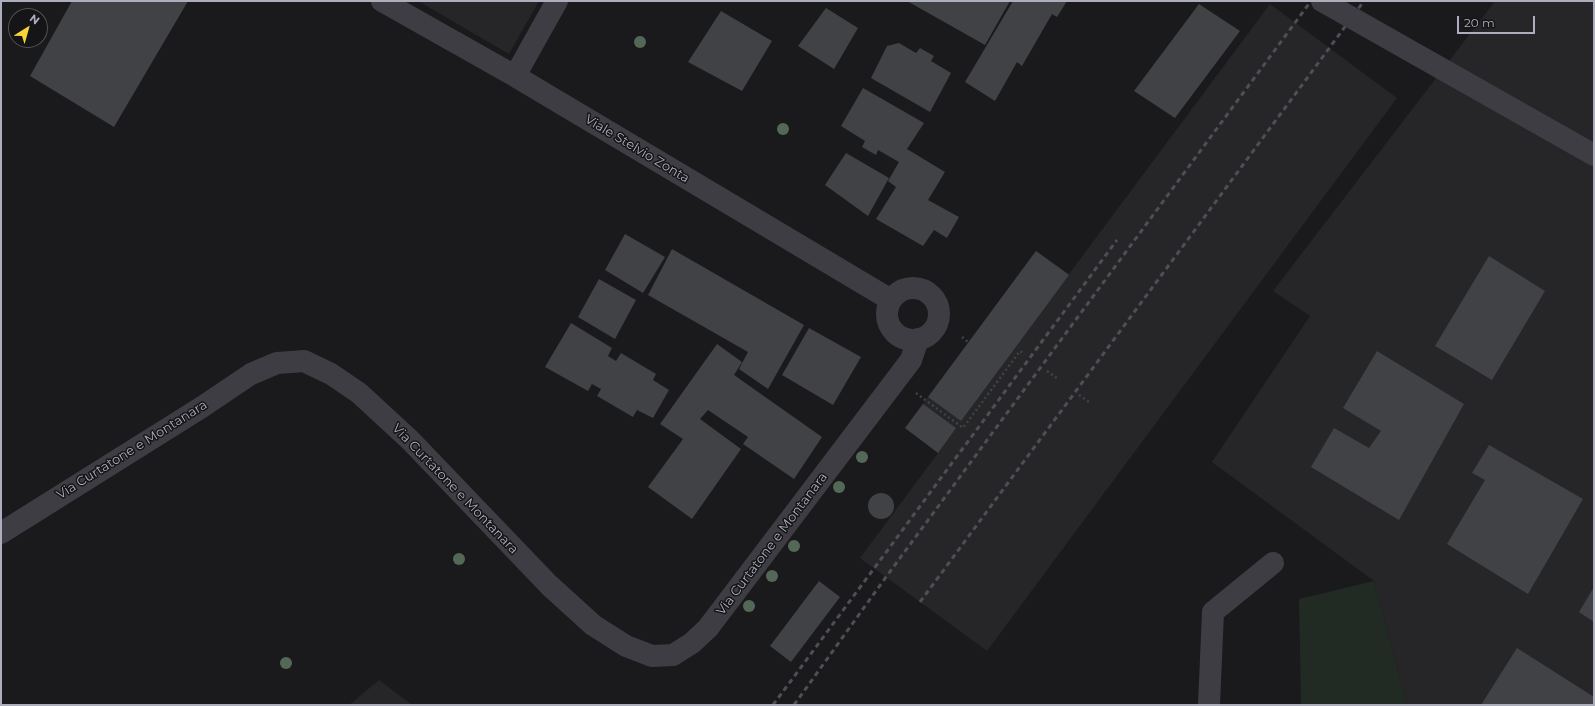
<!DOCTYPE html>
<style>
body{margin:0}
#map{position:relative;width:1595px;height:706px;overflow:hidden;background:#1a1a1c;font-family:Montserrat,sans-serif}
canvas{display:block}
.frame{position:absolute;inset:0;border:2px solid #acaebc;pointer-events:none}
.north{position:absolute;left:8px;top:8px;width:40px;height:40px;box-sizing:border-box;background:#151517;border:1px solid #515259;border-radius:50%;rotate:37deg;font-size:11px;font-weight:700;line-height:16px;text-align:center;color:#acaebc}
.north::after{content:'';display:block;margin:auto;width:14px;height:18px;background:#f8d436;clip-path:polygon(50% 0,100% 100%,50% 72%,0 100%)}
.scale{position:absolute;left:1457px;top:16px;width:78px;height:18px;box-sizing:border-box;border:2px solid #acaebc;border-top:0;padding-left:5px;font-size:12px;line-height:14px;white-space:nowrap;color:#acaebc;-webkit-text-stroke:3px #151517;paint-order:stroke}
</style>
<div id="map">
<canvas width="1595" height="706"></canvas>
<div class="frame"></div>
<div class="north">N</div>
<div class="scale">20 m</div>
</div>
<script>
const ctx = document.querySelector('canvas').getContext('2d');
ctx.lineJoin = 'round';
function fill(path, color) { ctx.fillStyle = color; ctx.fill(path, 'evenodd'); }
function strokePath(path, color, width, dash) { ctx.strokeStyle = color; ctx.lineWidth = width; ctx.lineCap = dash ? 'butt' : 'round'; ctx.setLineDash(dash || []); ctx.stroke(path); }
function write(font, color, halo, rows, align = 'center') {
  ctx.font = font + ' Montserrat,sans-serif'; ctx.lineWidth = 3; ctx.setLineDash([]); ctx.textBaseline = 'middle'; ctx.strokeStyle = halo; ctx.fillStyle = color; for (const [text, x, y, turn = 0] of rows) {
    ctx.save(); ctx.translate(x, y); ctx.rotate((+turn || 0) * Math.PI / 180); ctx.textAlign = isNaN(turn) ? turn : align; if (halo) ctx.strokeText(text, 0, 0); ctx.fillText(text, 0, 0); ctx.restore();
  }
}
fill(new Path2D(`
 M 418,1 L 539,1 L 509,54 Z
 M 1495,1 L 1594,1 L 1594,705 L 1407,705 L 1374,581 L 1212,462 L 1310,316 L 1273,291 Z
 M 1270,4 L 1397,98 L 987,651 L 860,558 L 938,453 L 905,428 L 1036,251 L 1069,274 Z
 M 379,680 L 412,705 L 349,705 Z`), '#262629');
fill(new Path2D(`
 M 1374,581 L 1407,705 L 1301,705 L 1299,599 Z`), '#212b24');
fill(new Path2D(`
 M 72,1 L 188,1 L 114,127 L 30,76 Z
 M 907,1 L 1010,1 L 985,45 Z
 M 1013,1 L 1067,1 L 1057,17 L 1052,14 L 1022,66 L 1017,62 L 995,101 L 965,82 Z
 M 1199,4 L 1240,31 L 1175,118 L 1134,91 Z
 M 826,8 L 858,28 L 834,69 L 798,46 Z
 M 721,11 L 772,41 L 742,91 L 688,62 Z
 M 899,43 L 916,53 L 920,48 L 934,56 L 931,61 L 951,73 L 930,112 L 871,78 L 887,46 Z
 M 863,88 L 924,123 L 907,149 L 945,172 L 928,200 L 959,217 L 947,238 L 934,230 L 923,246 L 876,219 L 896,187 L 888,181 L 899,162 L 878,150 L 876,155 L 862,147 L 865,141 L 841,126 Z
 M 846,153 L 889,178 L 868,216 L 825,185 Z
 M 625,234 L 665,257 L 643,293 L 605,270 Z
 M 672,249 L 804,325 L 768,389 L 739,369 L 748,352 L 648,295 Z
 M 1036,251 L 1069,275 L 961,421 L 928,397 Z
 M 1489,256 L 1545,291 L 1492,380 L 1435,346 Z
 M 599,279 L 636,300 L 615,339 L 578,317 Z
 M 571,323 L 612,348 L 608,356 L 616,361 L 621,353 L 656,374 L 653,380 L 669,390 L 653,418 L 637,410 L 633,417 L 597,396 L 601,389 L 592,384 L 588,391 L 545,367 Z
 M 809,328 L 861,357 L 833,405 L 782,375 Z
 M 717,344 L 742,362 L 734,375 L 822,437 L 794,479 L 743,444 L 748,437 L 708,410 L 700,419 L 741,449 L 692,519 L 648,487 L 683,439 L 660,424 Z
 M 1377,351 L 1464,404 L 1399,520 L 1311,467 L 1334,428 L 1369,448 L 1381,431 L 1343,408 Z
 M 923,404 L 956,428 L 938,453 L 905,428 Z
 M 1489,445 L 1583,499 L 1528,594 L 1447,544 L 1485,480 L 1472,473 Z
 M868 506a13 13 0 1 1 26 0a13 13 0 1 1-26 0Z
 M 819,581 L 840,597 L 791,662 L 770,646 Z
 M 1594,587 L 1594,622 L 1579,612 Z
 M 1517,648 L 1594,697 L 1594,705 L 1481,705 Z`), '#414246');
strokePath(new Path2D(`
 M 962,337 L 968,342
 M 1047,371 L 1058,379
 M 916,393 L 963,428 L 1020,351 L 1025,354
 M 1079,395 L 1089,402`), '#414248', 2.5, [2, 3]);
strokePath(new Path2D(`
 M 382,1 L 515,76 L 891,300
 M 515,76 L 557,1
 M887 314a26 26 0 1 1 52 0a26 26 0 1 1-52 0Z
 M 1,533 L 202,407 L 251,374 L 277,363 L 304,361 L 331,374 L 359,393 L 410,440 L 549,585 L 593,625 L 626,646 L 652,656 L 673,655 L 692,643 L 708,628 L 911,360 L 918,339
 M 1209,705 L 1213,612 L 1273,563`), '#3d3d43', 22);
strokePath(new Path2D(`
 M 920,602 L 1364,1
 M 773,705 L 1117,240
 M 794,705 L 886,577 L 1311,1`), '#4e4e56', 3, [5, 4]);
strokePath(new Path2D(`
 M 1322,1 L 1594,155`), '#3d3d43', 22);
ctx.fillStyle = '#546858';
for (const [x, y] of [
 [640,42],
 [783,129],
 [862,457],
 [839,487],
 [794,546],
 [459,559],
 [772,576],
 [749,606],
 [286,663]
]) { ctx.beginPath(); ctx.arc(x, y, 6, 0, 2 * Math.PI); ctx.fill(); }
write('13px', '#acaebc', '#151517', [
 ["Viale Stelvio Zonta",637,149,31],
 ["Via Curtatone e Montanara",132,450,-32],
 ["Via Curtatone e Montanara",455,489,46],
 ["Via Curtatone e Montanara",772,544,-53]
]);
</script>
